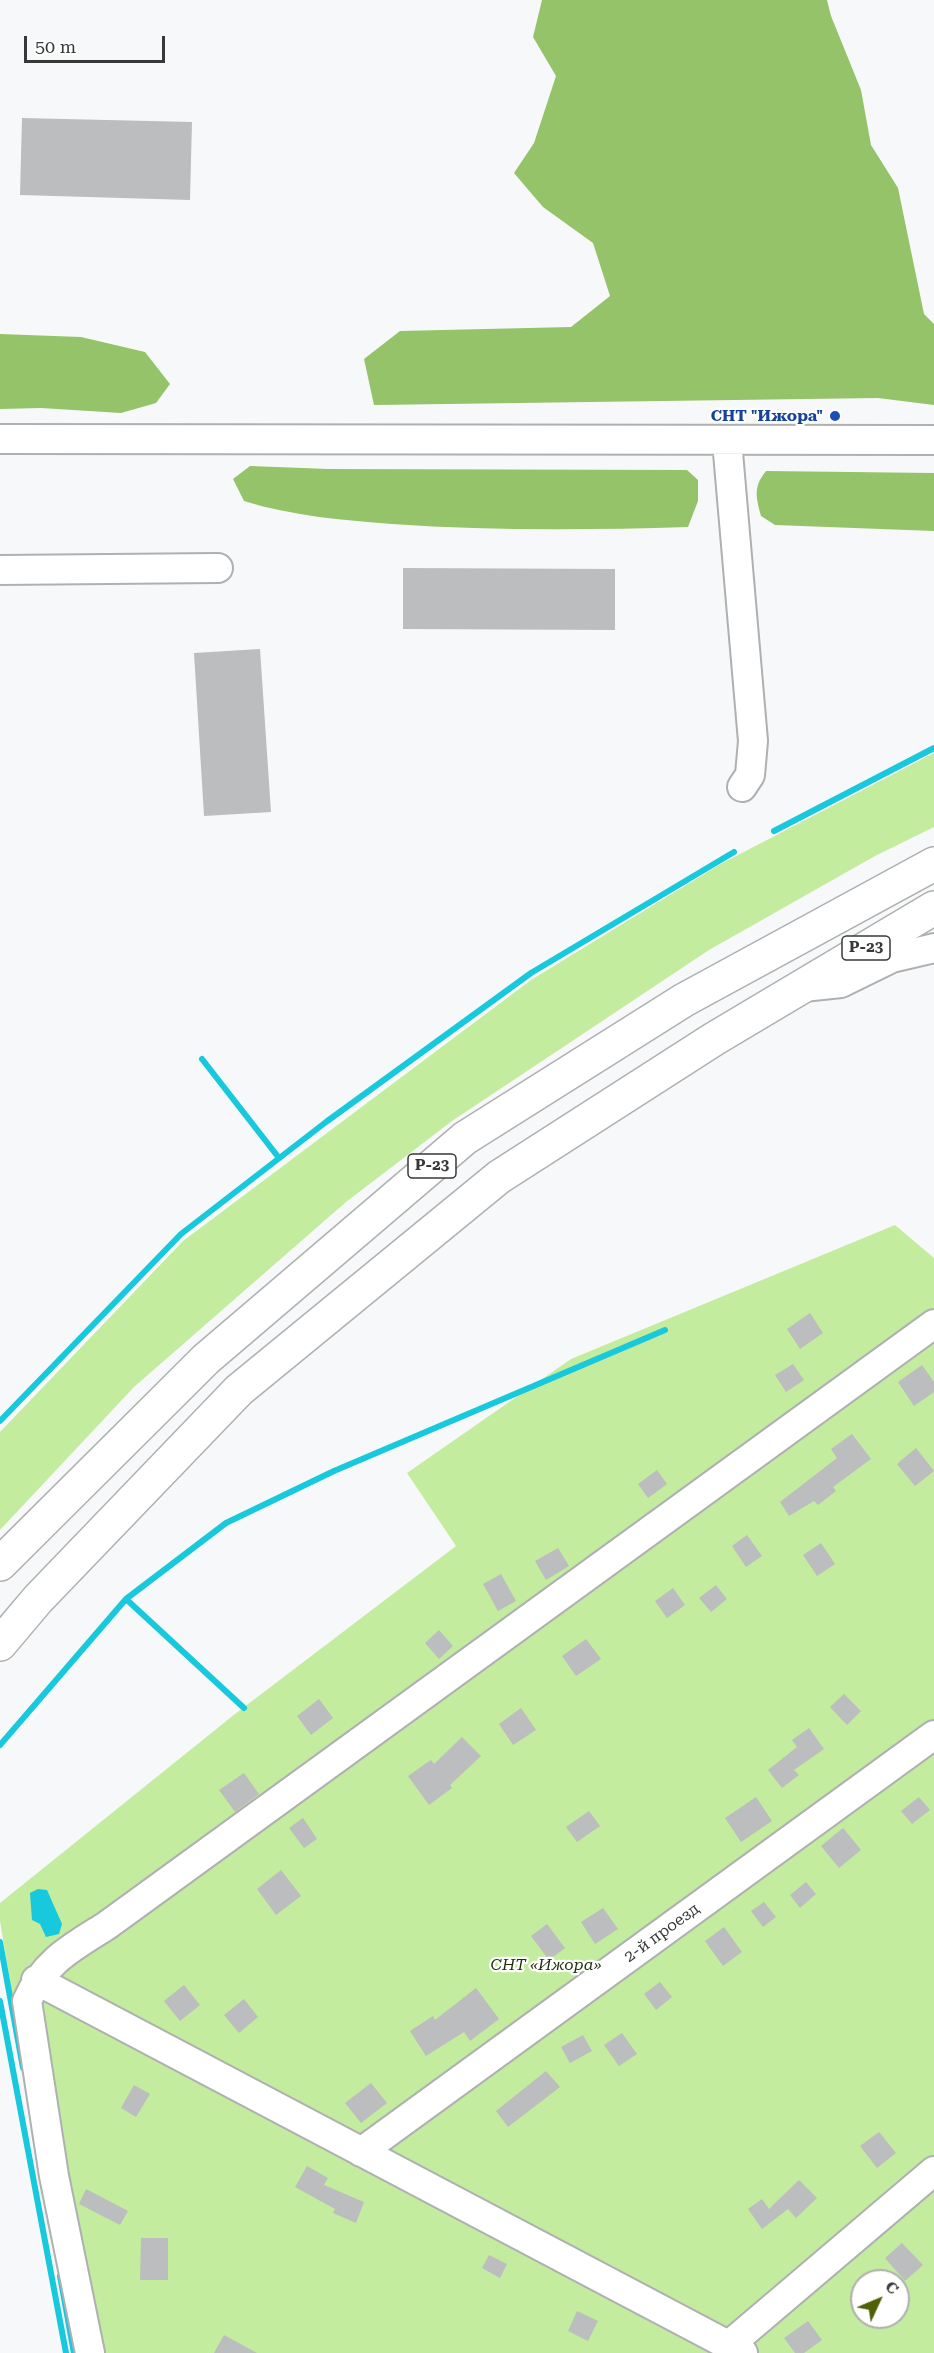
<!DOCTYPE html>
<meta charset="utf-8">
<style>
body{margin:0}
#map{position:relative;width:934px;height:2353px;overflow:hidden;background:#f7f8f9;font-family:"Roboto Serif",serif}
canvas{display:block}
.north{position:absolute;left:850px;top:2269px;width:60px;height:60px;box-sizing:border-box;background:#fff;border:2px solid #afafaf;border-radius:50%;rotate:46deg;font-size:16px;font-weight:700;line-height:24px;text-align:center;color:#373838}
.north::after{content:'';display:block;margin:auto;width:21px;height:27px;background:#506105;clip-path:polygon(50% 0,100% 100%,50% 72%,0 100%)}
.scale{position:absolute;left:24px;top:36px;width:141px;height:27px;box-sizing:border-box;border:3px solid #373838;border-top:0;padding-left:8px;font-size:18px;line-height:21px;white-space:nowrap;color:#373838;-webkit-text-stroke:4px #fff;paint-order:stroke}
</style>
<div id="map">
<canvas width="934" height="2353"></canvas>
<div class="north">С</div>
<div class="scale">50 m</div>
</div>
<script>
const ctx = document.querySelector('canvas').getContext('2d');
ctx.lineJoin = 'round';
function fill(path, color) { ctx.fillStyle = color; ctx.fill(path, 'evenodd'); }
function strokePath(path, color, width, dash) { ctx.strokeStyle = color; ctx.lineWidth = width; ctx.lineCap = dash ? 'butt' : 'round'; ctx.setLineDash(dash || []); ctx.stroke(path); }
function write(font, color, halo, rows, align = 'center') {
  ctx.font = font + ' "Roboto Serif",serif'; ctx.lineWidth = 4.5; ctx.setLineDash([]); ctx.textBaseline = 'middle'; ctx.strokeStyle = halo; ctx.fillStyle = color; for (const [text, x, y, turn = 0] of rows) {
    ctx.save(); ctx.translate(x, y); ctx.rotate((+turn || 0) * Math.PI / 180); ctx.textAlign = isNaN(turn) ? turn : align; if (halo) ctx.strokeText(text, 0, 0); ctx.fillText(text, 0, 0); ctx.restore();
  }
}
fill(new Path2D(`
 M 934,753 L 934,827 L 875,856 L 709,950 L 452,1121 L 346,1202 L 134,1387 L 0,1530 L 0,1432 L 183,1241 L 531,980 L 719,865 Z
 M 895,1225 L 934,1258 L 934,2353 L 72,2353 L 0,1921 L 0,1903 L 235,1714 L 456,1546 L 407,1473 L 571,1359 ZM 862,2281 L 898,2281 L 898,2317 L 862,2317 Z`), '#c3ec9e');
fill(new Path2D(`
 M 542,0 L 827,0 L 831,16 L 861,90 L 871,145 L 898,188 L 924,314 L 934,324 L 934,405 L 878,398 L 374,405 L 364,359 L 400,331 L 571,327 L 610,296 L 593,243 L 543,207 L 514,173 L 534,143 L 556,76 L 533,37 Z
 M 0,334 L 81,337 L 145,352 L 170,384 L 156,403 L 121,413 L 41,408 L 0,409 Z
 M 250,466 L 329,469 L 687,470 L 698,480 L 698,501 L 688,527 C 590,530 490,531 392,524 C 342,520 292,516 244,501 L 233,479 Z
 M 766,471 L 934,473 L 934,531 L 775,525 L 761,516 C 756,497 753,487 766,471 Z`), '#95c369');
fill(new Path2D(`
 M 38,1889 L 47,1890 L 62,1924 L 59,1934 L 46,1937 L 40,1924 L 32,1920 L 30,1893 Z`), '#18c8dd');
strokePath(new Path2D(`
 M 774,831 L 934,748
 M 202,1059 L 279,1158
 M 0,1421 L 181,1234 L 326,1122 L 531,973 L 734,852
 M 244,1708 L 126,1599 L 226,1523 L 334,1471 L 665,1330
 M 0,1745 L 126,1599
 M 0,1942 L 23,2068
 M 0,2001 L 66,2353
 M 60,2276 L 74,2353`), '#18c8dd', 6);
fill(new Path2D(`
 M 22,118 L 192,122 L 190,200 L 20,195 Z
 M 403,568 L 615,569 L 615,630 L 403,629 Z
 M 260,649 L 271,812 L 204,816 L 194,653 Z
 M 810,1313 L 823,1333 L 800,1349 L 787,1329 Z
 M 793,1364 L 804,1380 L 786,1392 L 775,1375 Z
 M 922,1365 L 934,1382 L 934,1392 L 914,1406 L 898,1382 Z
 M 852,1434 L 871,1459 L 833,1487 L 836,1491 L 818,1505 L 814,1501 L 789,1516 L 780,1502 L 837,1458 L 831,1449 Z
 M 916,1448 L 934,1471 L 915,1486 L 897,1464 Z
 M 657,1470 L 667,1484 L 648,1498 L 638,1484 Z
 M 747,1535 L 762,1556 L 746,1567 L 732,1546 Z
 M 821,1543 L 835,1564 L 817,1576 L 803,1555 Z
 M 558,1548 L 569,1566 L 546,1580 L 535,1561 Z
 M 501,1574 L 516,1601 L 498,1611 L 483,1584 Z
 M 716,1585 L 727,1599 L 711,1612 L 699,1598 Z
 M 673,1588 L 685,1605 L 667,1618 L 655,1601 Z
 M 439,1630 L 453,1646 L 439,1659 L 425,1643 Z
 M 586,1639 L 601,1659 L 576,1676 L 562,1656 Z
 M 844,1694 L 861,1711 L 847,1725 L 830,1707 Z
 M 319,1699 L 333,1718 L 311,1735 L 297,1716 Z
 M 521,1708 L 536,1730 L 513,1745 L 499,1724 Z
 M 809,1728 L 824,1749 L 794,1770 L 799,1775 L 782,1788 L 768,1770 L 797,1747 L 792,1740 Z
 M 462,1737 L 481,1756 L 450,1785 L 452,1788 L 429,1805 L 408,1776 L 431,1760 L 434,1764 Z
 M 244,1773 L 259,1794 L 235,1812 L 219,1790 Z
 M 756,1797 L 772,1821 L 741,1842 L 725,1818 Z
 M 919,1797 L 930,1810 L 912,1824 L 901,1811 Z
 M 589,1811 L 600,1826 L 577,1842 L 566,1827 Z
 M 303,1818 L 317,1839 L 304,1848 L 289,1828 Z
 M 843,1828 L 861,1850 L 839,1868 L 821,1846 Z
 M 281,1870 L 301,1896 L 276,1915 L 257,1889 Z
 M 806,1882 L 816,1894 L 800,1908 L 790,1895 Z
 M 764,1902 L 776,1917 L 763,1927 L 751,1911 Z
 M 603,1908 L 618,1929 L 595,1944 L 581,1922 Z
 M 547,1924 L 565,1948 L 549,1960 L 531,1936 Z
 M 724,1927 L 742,1952 L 723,1966 L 705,1941 Z
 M 660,1982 L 672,1997 L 656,2010 L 644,1994 Z
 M 184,1985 L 200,2005 L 180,2021 L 164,2001 Z
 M 476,1988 L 499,2019 L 470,2041 L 464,2032 L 426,2056 L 410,2031 L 433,2016 L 435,2020 Z
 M 244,1999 L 258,2017 L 239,2033 L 224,2015 Z
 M 622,2033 L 637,2054 L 619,2066 L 604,2045 Z
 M 583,2035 L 592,2051 L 570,2063 L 561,2047 Z
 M 546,2071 L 560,2087 L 508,2127 L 496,2111 Z
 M 371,2083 L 387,2103 L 361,2123 L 345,2103 Z
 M 134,2085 L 150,2094 L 136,2117 L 121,2108 Z
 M 879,2132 L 896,2153 L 877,2168 L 860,2146 Z
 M 307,2166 L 328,2178 L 324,2185 L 364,2202 L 356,2223 L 333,2213 L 335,2209 L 295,2187 Z
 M 799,2180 L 817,2198 L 796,2218 L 788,2209 L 762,2229 L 748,2209 L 762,2199 L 769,2209 Z
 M 86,2189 L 128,2211 L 120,2225 L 79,2204 Z
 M 141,2238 L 168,2238 L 168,2280 L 140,2280 Z
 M 902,2243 L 923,2265 L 905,2281 L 885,2258 Z
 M 489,2255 L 507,2264 L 500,2278 L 482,2268 Z
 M 577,2311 L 598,2321 L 588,2341 L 568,2331 Z
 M 808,2321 L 822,2340 L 804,2353 L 795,2353 L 784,2338 Z
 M 224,2335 L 257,2353 L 214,2353 Z`), '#bcbdbe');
const minor = new Path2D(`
 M 0,439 L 934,440
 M 727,441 L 753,741 L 750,775 L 742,787
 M 0,570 L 218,568
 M 803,987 L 841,983 L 892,958 L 934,948
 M 36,1980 L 743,2353
 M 361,2152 L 934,1735
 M 728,2346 L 934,2171
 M 90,2353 L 54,2176 L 27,2001 C 44,1962 71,1948 106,1926 L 934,1324`);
const highway = new Path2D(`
 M 0,1564 L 206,1359 L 465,1138 L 684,1000 L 934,864
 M 0,1644 L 38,1599 L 239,1390 L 499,1177 L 714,1039 L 934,908`);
strokePath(minor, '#aeb0b1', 32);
strokePath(highway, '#aeb0b1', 36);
strokePath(minor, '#fff', 28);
strokePath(highway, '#fff', 33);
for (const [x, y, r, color] of [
 [835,416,6,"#1a4fb4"]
]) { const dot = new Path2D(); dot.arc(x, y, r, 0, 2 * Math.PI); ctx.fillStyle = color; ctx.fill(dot); strokePath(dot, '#fff', 2); }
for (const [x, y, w] of [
 [866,948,48],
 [432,1166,48]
]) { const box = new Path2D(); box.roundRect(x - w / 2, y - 12, w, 24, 4.5); ctx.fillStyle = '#fff'; ctx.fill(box); strokePath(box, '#373838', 1.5); }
write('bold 15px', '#373838', null, [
 ["Р-23",866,948],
 ["Р-23",432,1166]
]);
write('bold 16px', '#164399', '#fff', [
 ["СНТ \"Ижора\"",823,416]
], 'right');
write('16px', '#373838', '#fff', [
 ["2-й проезд",662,1933,-36]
]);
write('italic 16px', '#1e300b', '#fff', [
 ["СНТ «Ижора»",546,1965]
]);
</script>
